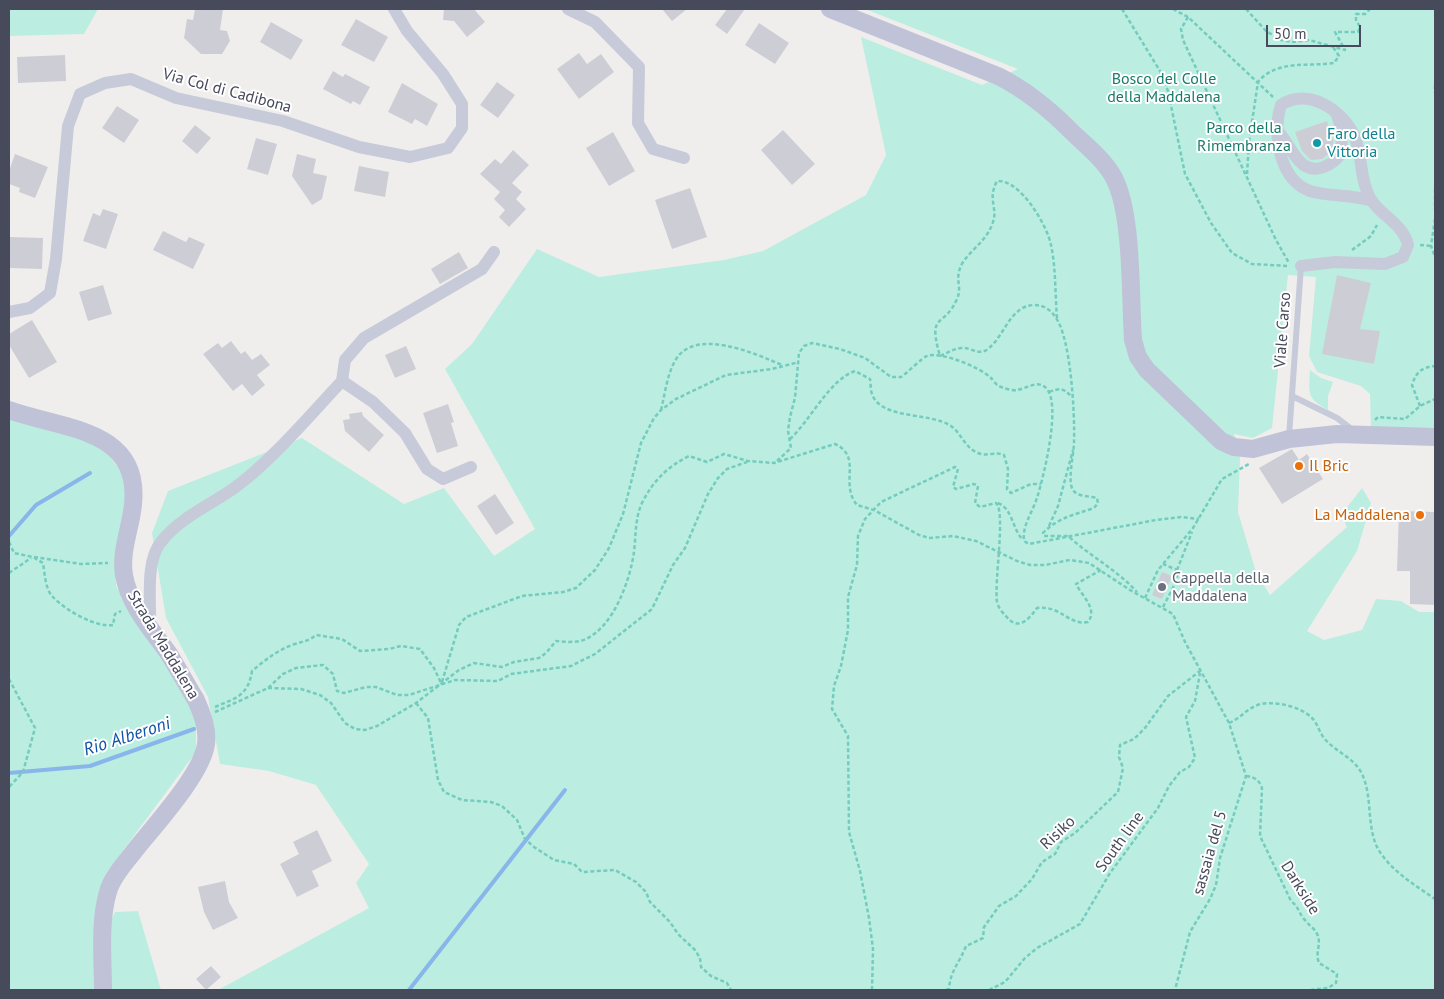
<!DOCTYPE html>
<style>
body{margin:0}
#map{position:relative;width:1444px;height:999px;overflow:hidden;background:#f0eeed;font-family:"PT Sans",sans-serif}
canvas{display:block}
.frame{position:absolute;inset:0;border:10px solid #464a5b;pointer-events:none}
.scale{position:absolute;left:1266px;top:25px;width:95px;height:22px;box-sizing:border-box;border:2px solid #464a5b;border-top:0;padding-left:6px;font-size:15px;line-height:18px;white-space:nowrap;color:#464a5b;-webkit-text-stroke:4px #fff;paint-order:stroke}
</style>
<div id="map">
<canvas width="1444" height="999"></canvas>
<div class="frame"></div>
<div class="scale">50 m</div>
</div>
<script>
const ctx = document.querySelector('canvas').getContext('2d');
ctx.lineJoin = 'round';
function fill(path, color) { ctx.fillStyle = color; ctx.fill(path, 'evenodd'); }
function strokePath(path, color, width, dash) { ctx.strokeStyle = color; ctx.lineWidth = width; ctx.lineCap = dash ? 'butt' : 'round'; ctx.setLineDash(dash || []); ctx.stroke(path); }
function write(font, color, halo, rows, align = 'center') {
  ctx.font = font + ' "PT Sans",sans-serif'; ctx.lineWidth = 4; ctx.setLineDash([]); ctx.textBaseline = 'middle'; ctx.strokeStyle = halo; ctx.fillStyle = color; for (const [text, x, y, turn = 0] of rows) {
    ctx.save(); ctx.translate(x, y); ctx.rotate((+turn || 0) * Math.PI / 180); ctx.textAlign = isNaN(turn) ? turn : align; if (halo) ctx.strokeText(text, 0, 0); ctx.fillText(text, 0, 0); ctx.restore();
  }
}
fill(new Path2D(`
 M 9,9 L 98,9 L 84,34 L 9,36 Z
 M 865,9 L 1435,9 L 1435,430 L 1371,429 L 1370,394 L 1361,386 L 1317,372 L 1309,356 L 1316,277 L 1288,275 L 1272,428 L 1253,438 L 1234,434 L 1240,458 L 1238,512 L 1256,572 L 1270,595 L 1347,527 L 1341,515 L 1362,488 L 1371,503 L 1357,551 L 1307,631 L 1324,640 L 1362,630 L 1376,599 L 1401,601 L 1419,612 L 1435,612 L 1435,990 L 218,990 L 369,908 L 356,883 L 369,864 L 316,785 L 269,771 L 220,764 L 208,697 L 166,618 L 152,533 L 168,491 L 302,438 L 404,504 L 444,488 L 494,556 L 535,529 L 445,369 L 472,344 L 537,249 L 599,277 L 724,260 L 763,251 L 866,195 L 886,155 L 861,37 L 982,85 L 1018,69 Z
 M 1310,370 L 1321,378 L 1333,382 L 1328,396 L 1328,410 C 1306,398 1309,393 1310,370 Z
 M 9,418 L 57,431 L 103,447 L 125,477 L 128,503 L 119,548 L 116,586 L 196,712 L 196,752 L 107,872 C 90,908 97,952 98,990 L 9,990 Z
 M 138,911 L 161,990 L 109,990 L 108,927 L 115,912 Z`), '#bbeee0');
strokePath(new Path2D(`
 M 9,536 L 36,505 L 90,473
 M 9,773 L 90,766 L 194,729
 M 409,990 L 565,790`), '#88b6eb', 4);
fill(new Path2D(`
 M 195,9 L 223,9 L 220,30 L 227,31 L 230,41 L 222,54 L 201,54 L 184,38 L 187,19 L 193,20 Z
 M 444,9 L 474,9 L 485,22 L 467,37 L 454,21 L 443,20 Z
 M 662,9 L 687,9 L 672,21 Z
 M 727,9 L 745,9 L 727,34 L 715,25 Z
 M 356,19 L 388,37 L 374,62 L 341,45 Z
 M 271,22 L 303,40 L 291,60 L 260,42 Z
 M 759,23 L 789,43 L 775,64 L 745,45 Z
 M 579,53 L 587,64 L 601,54 L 614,72 L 579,99 L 557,69 Z
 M 65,55 L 66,81 L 18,83 L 17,57 Z
 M 333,71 L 343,77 L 345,74 L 370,87 L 360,105 L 353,101 L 351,104 L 323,89 Z
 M 497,82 L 515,95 L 498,118 L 480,105 Z
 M 402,83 L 438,104 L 427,126 L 415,119 L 412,124 L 388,112 Z
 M 117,106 L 139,120 L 124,143 L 102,128 Z
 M 1327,121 L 1333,140 L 1334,150 L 1322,159 L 1311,160 L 1302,151 L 1295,132 Z
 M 195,125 L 211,138 L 197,154 L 182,141 Z
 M 783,130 L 815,164 L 792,185 L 761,150 Z
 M 613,132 L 635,171 L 609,186 L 586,148 Z
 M 256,138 L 277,144 L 268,175 L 247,169 Z
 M 513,150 L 529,165 L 512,183 L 522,192 L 516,199 L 526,209 L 509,227 L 499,217 L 505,210 L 494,199 L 500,192 L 480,174 L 495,159 L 501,164 Z
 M 15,154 L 48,167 L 35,198 L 19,192 L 20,188 L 9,184 L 9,171 Z
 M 297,154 L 316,159 L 313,173 L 327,176 L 322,199 L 312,205 L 292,176 Z
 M 359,166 L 389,172 L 385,197 L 354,191 Z
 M 690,188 L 707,237 L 672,249 L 655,200 Z
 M 103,209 L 118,214 L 106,249 L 83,241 L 93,213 L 100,216 Z
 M 163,231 L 186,242 L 189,237 L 205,244 L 193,269 L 153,250 Z
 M 9,237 L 43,238 L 42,269 L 9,268 Z
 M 459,252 L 468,268 L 440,284 L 431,269 Z
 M 1337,275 L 1371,283 L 1360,329 L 1380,331 L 1374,364 L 1322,354 Z
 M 103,285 L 112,314 L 88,321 L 79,292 Z
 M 32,320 L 57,362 L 29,378 L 9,345 L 9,334 Z
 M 231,341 L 241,354 L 245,351 L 252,360 L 261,354 L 270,365 L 257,375 L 265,385 L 252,396 L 242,384 L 233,391 L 203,354 L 218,343 L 222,348 Z
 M 406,346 L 416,369 L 395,378 L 385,355 Z
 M 448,404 L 454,422 L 451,423 L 458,446 L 437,453 L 423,413 Z
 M 362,412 L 363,416 L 384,435 L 369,452 L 345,431 L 343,420 L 350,419 L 349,414 Z
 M 1292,449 L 1299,460 L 1307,454 L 1323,479 L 1282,504 L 1259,468 Z
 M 495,494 L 514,523 L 496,535 L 477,506 Z
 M 1399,511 L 1435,512 L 1435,605 L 1410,604 L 1410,571 L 1397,571 Z
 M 1162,572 L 1172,576 L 1162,599 L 1152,595 Z
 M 317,830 L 332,861 L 312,871 L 319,886 L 297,897 L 280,864 L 299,854 L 293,842 Z
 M 225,881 L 229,902 L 238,918 L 213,930 L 204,912 L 198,887 Z
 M 211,966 L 221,977 L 206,990 L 196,979 Z`), '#cdced5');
strokePath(new Path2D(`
 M 1122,9 L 1160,71 L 1168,91 L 1185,174 L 1211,223 L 1232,253 L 1252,264 L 1289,266
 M 1173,9 L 1188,17 L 1273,97
 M 1246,9 L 1266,31 L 1281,40 L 1293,42 L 1309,40 L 1345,50 L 1335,32 L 1358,32 L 1360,27 L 1356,20 L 1356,14 L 1365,14 L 1370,9
 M 1188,17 L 1181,29 L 1183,40 L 1276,240 L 1289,263
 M 1435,85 L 1435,93
 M 1247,174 L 1249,142 L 1258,82 C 1277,59 1309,67 1334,63 L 1339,56 L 1333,47
 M 1435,189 L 1435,210
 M 1435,219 L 1431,246 L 1435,257
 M 1420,245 L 1431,246
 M 1352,250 L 1371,236 L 1377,225
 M 1057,318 C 1055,294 1056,268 1051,245 C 1047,225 1020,179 997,181 C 987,200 998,207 993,222 C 988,239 973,248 963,262 C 953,279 963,286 957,299 C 944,329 927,311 940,356 C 947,353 953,349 961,348 C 972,347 979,357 989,348 C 1005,335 1010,306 1034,305 C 1044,305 1051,310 1056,318 C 1071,339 1075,415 1074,442 C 1074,454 1067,481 1073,490 C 1077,497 1090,496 1097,498 L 1098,503 L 1094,508 C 1074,515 1059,517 1043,533 L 1044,536 L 1068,536 C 1090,556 1117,570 1137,592
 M 1049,392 C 1060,388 1063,388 1071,396
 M 1420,406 L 1412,385 C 1416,372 1422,367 1435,366
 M 661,410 C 665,394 667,375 675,361 C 694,326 756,354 782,365
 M 1375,420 L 1378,417 L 1405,419 L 1420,406 L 1435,399
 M 790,439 C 810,421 829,380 855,371 L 870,379 C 871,383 870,389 872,394 C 881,420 931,412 951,426 C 962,434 965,448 978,453 C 987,457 996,451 1004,455 L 1008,469 L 1007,489 L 1011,493 L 1031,484 L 1041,484
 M 777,461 L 791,448 L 788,431 L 790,417 L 795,398 L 799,353 L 804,346 L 812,343 L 840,349 L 865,358 L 891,377 L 901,377 C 907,373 923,357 927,356 C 942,351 981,368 991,378 C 993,380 996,385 999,386 C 1002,388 1013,391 1017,390 C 1026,389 1036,380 1045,387 C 1063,401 1043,479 1037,498 C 1032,513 1022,526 1024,541 L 1029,544 L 1156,520 L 1181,517 L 1199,519
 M 998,503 C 1013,509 1012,529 1023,540
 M 1049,526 L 1058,506 L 1073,450
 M 9,542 L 14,553 L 33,557 L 43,563 C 45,574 45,589 53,597 C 65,610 96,628 113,625 L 115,614 L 121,611
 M 34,557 L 81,564 L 108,563
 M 1177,570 L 1192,532
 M 9,573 L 31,558
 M 1145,598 L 1158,570 L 1193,528 L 1222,479 L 1249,464
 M 1163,607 L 1177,580 L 1177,570 L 1163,564
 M 9,679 L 35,728 L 23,772 L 9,787
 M 442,682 L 459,625 L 466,617 L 522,596 L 563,592 L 576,588 L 595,570 L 609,548 L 623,514 L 641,443 L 654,418 L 661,410 L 676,399 L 726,375 L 772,369 L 799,362
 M 268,688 L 301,689 L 320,695 L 331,703 L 345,723 L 355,729 L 365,730 L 377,726 L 416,703 L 459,670 L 474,663 L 502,667 L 514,662 L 539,658 L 546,653 L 556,641 C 565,642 578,643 586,639 C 614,626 630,580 634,552 C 636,535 635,518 642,503 C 653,481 667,467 689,456 L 707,462 L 724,454 L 748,461 L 774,463 L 835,444 C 863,457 839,483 857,505 L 874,510 L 919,535 L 929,538 L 953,536 L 976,541 L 1017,561 L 1030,565 L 1045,565 L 1070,560 L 1089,563 L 1130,590 L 1173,614 L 1185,642 L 1229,723 L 1246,776 L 1220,858 L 1216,885 L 1210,899 L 1190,932 L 1175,990
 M 416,703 L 428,718 L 438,780 L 444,792 L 462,800 L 491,802 L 502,806 L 517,820 L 525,839 L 534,847 L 554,860 L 574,864 L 582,872 L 615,870 L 636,882 L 646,892 L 650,902 L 670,922 L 678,934 L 695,950 L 700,958 L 701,967 L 711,976 L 727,983 L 731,990
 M 215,707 C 236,698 248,696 252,671 C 265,660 279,649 295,644 C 304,641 309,641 316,635 L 342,639 L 360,651 L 389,649 L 401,646 L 420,649 L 434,668 L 441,683
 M 215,712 L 268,688 L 283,674 L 296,668 L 323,665 L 333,674 L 337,691 L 344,693 L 366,687 L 376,687 L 397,695 L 409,695 L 455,680 L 498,681 L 511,674 L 571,666 L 595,654 L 652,609 L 673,565 L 685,548 L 708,494 L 718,478 L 727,469 L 747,462
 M 1229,723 C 1239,719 1245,711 1255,706 C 1270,699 1301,706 1312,718 C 1318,724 1319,732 1324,738 C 1335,752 1354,757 1362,774 C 1373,797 1366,826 1378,849 C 1391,871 1415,885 1435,899
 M 1246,776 C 1255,777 1259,780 1262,788 L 1260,836 L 1291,901 C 1299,907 1299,914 1305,920 C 1309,926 1315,928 1318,936 C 1321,945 1315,953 1319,963 L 1337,974 L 1336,983 L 1328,988 L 1310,990
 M 872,990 L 873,949 L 869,918 L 860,871 L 849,832 L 848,736 L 832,709 L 834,686 L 841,666 L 848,630 L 848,597 L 857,565 L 858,536 L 865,519 L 881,502 L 955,467 L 958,469 L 953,487 L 956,489 L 974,484 L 978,486 L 975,503 L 980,507 L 996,503 C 1006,512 994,582 997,602 C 998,607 1002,612 1005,615 C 1017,631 1027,622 1037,608 C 1061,605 1069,626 1088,622 C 1098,609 1082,596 1076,584 L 1101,570
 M 946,990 L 949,989 C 950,971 960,962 966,946 L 983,938 L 984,927 L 999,906 L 1016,896 L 1032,879 L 1042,862 L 1055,854 L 1061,842 L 1075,833 L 1118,792 L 1123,768 L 1119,757 L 1120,745 L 1134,739 L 1145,728 L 1168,696 L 1200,671
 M 989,990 L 1005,982 L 1025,958 L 1037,948 L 1080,924 L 1110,873 L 1158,808 L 1169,786 L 1180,772 L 1189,767 L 1195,758 L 1186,717 L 1195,701 L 1200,673`), '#74ccbe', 2.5, [4, 2.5]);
strokePath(new Path2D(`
 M 1292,396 L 1337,418 L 1354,431
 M 1289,437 L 1301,266`), '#c7cad8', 6);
strokePath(new Path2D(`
 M 568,9 L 595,22 L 639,67 L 638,123 L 653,149 L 684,158
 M 1279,132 C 1292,148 1300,176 1324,167 C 1331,164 1338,159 1342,152 L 1341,127 L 1337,115
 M 1301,266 L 1335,262 L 1385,264 L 1403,257 L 1408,245 C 1403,223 1380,216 1370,198 C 1359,178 1363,155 1354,135 C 1342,110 1308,87 1281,105 C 1272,132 1279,180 1310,191 C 1330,197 1352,194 1372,201
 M 9,312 L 30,308 L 50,293 L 56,259 L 68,126 L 80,94 L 105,83 L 131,79 L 176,98 L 283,121 L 359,147 L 410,157 L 448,148 L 462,128 L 462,104 L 443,74 L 407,31 L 394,9
 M 342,381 L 345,360 L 364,338 L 482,269 L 494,252
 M 150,627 C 151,603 145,561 161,542 C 180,517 213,504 237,486 C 273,459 311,414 342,381 L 373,402 L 405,433 L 427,469 L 443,479 L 471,467`), '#c7cad8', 12);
strokePath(new Path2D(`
 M 830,9 L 998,76 C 1026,90 1048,108 1070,130 C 1085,145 1104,159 1114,178 C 1133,214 1130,297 1133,340 L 1138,357 L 1147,370 L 1221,441 L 1234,447 L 1253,449 L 1289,439 L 1337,434 L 1435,437
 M 9,410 C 61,429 141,428 133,504 C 131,528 120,551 124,575 C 129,605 152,630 169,654 C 178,669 187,685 196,700 C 202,713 208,730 206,744 C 202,775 152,828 132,854 C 124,864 111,879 108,892 C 99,922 103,959 103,990`), '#c0c3d7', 18);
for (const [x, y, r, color] of [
 [1317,143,5,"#0f9aa8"],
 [1299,466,5,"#e8710a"],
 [1420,515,5,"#e8710a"],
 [1162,587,5,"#6b7280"]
]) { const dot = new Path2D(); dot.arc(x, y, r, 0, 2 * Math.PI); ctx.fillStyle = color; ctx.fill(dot); strokePath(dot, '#fff', 2); }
write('16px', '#177b6b', '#fff', [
 ["Bosco del Colle",1164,79],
 ["della Maddalena",1164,97],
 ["Parco della",1244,128],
 ["Rimembranza",1244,146]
]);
write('16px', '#464a5b', '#fff', [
 ["Via Col di Cadibona",227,91,15],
 ["Viale Carso",1283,330,-86],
 ["Strada Maddalena",163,645,59],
 ["Risiko",1058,833,-43],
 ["South line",1120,842,-54],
 ["sassaia del 5",1210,853,-74],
 ["Darkside",1300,888,58]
]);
write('16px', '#0d838f', '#fff', [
 ["Faro della",1327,134],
 ["Vittoria",1327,152]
], 'left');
write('16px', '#c56008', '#fff', [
 ["Il Bric",1309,466],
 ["La Maddalena",1410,515,"right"]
], 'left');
write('16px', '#5b616d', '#fff', [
 ["Cappella della",1172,578],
 ["Maddalena",1172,596]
], 'left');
write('italic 18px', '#0d53a7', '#fff', [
 ["Rio Alberoni",127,737,-18]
]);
</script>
